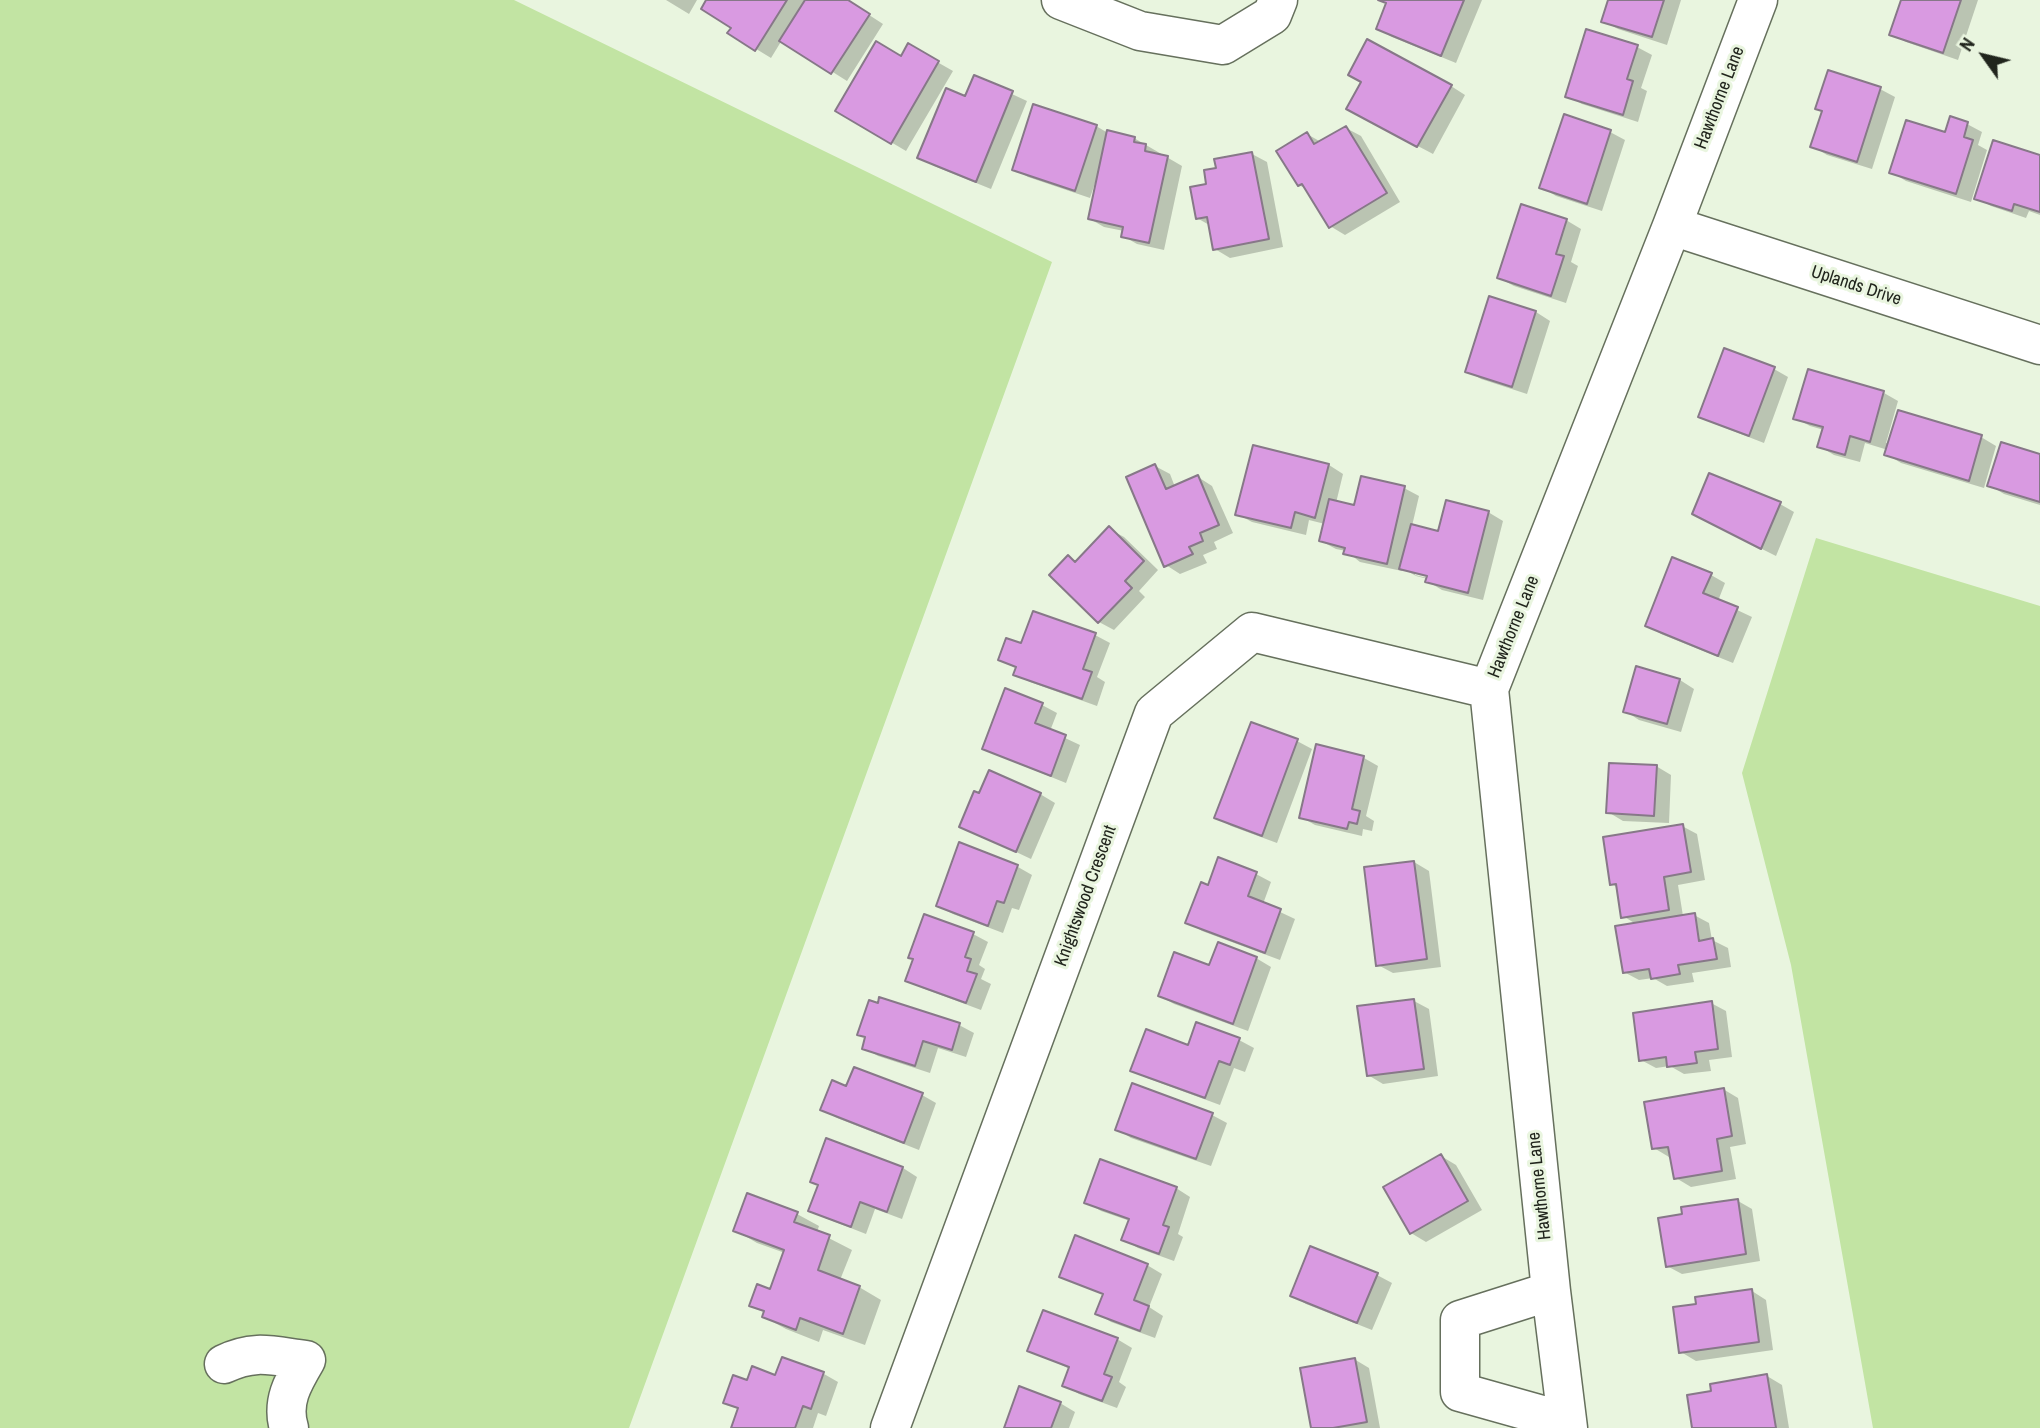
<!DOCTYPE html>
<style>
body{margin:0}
#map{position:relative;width:2040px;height:1428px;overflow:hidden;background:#e9f5df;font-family:"Archivo Narrow",sans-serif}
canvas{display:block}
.north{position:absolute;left:1949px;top:21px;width:70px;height:70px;-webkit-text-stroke:5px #e9f5df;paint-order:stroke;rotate:304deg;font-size:19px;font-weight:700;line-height:28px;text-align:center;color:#21251d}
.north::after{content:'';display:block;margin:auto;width:24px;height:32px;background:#21251d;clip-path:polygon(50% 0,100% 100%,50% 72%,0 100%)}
</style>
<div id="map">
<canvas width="2040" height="1428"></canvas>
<div class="north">N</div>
</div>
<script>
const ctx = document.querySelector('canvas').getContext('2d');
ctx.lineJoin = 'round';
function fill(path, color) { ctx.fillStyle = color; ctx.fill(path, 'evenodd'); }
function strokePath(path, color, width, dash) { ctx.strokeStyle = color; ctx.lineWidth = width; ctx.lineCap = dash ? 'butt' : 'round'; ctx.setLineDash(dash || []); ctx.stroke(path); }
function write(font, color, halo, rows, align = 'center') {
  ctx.font = font + ' "Archivo Narrow",sans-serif'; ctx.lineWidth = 6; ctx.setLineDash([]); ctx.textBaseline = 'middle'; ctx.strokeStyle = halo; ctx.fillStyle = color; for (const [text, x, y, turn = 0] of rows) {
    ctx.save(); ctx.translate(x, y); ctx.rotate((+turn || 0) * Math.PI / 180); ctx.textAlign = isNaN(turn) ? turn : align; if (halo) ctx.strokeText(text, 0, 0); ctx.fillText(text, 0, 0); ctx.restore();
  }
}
fill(new Path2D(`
 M 0,0 L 514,0 L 1052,262 L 629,1428 L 0,1428 Z
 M 1816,538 L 2040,606 L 2040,1428 L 1873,1428 L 1791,965 L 1742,773 Z`), '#c2e4a3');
fill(new Path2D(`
 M 666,0 L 697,0 L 689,14 Z
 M 708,0 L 846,0 L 883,24 L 847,81 L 782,40 L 771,58 L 730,33 L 734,27 Z
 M 1380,0 L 1482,0 L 1456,63 L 1392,37 L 1378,29 L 1388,4 Z
 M 1610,0 L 1681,0 L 1667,45 L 1618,29 L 1603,21 Z
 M 1903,0 L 1978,0 L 1958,60 L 1906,42 L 1891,34 Z
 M 909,46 L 953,71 L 906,151 L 837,110 L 902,58 Z
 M 1637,47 L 1652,55 L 1641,88 L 1647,91 L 1638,122 L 1582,104 L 1567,96 Z
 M 1829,72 L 1880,89 L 1895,97 L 1872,169 L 1827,155 L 1812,146 L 1824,112 Z
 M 975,77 L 1027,101 L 991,189 L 934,166 L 919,157 L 966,98 Z
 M 1451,86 L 1465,95 L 1433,154 L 1363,117 Z
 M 1565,117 L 1610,132 L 1625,140 L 1602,211 L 1556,196 L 1541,187 Z
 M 1967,124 L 1982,132 L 1978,145 L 1987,150 L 1971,202 L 1906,181 L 1891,172 L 1947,135 Z
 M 1096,126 L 1108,133 L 1134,138 L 1182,166 L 1164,250 L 1137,244 L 1123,236 L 1124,231 L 1104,227 L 1090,219 L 1097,183 L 1095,183 L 1090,198 L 1028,177 L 1014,169 Z
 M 1346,128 L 1361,136 L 1400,202 L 1345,235 L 1330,226 L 1308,190 L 1299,185 L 1307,134 L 1321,142 Z
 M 1252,154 L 1267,162 L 1283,247 L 1230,258 L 1215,249 L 1211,226 L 1197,218 L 1208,186 L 1218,169 Z
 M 2040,157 L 2040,215 L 2029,211 L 2026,218 L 1991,206 L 1976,198 Z
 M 1566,220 L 1581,229 L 1571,262 L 1578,266 L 1566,303 L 1514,286 L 1499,278 Z
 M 1491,298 L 1536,312 L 1550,321 L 1527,394 L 1481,379 L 1467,371 Z
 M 1774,369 L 1788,377 L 1764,443 L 1715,424 L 1700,416 Z
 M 1809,371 L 1884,393 L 1898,401 L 1886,443 L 1981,437 L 1996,446 L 1984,488 L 1901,463 L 1886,454 L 1888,450 L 1865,443 L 1860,462 L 1834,455 L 1819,446 L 1824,430 L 1810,426 L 1795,418 Z
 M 2040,456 L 2040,505 L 2004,494 L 1989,485 Z
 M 1329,465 L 1343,474 L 1336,503 L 1356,507 L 1404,488 L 1419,496 L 1412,526 L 1439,533 L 1488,512 L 1503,521 L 1483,600 L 1442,590 L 1427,581 L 1428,579 L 1416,576 L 1402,568 L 1402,571 L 1360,562 L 1346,551 L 1336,549 L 1321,541 L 1325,524 L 1309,520 L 1306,535 L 1252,522 L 1237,514 ZM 1415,571 L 1436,577 L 1435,580 L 1415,575 Z
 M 1155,466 L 1170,474 L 1175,487 L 1198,477 L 1212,486 L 1233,533 L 1214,542 L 1217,549 L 1203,555 L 1207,563 L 1180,574 L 1166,565 Z
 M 1780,504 L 1794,512 L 1776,556 L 1708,522 Z
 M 1109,529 L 1124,537 L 1158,570 L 1139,591 L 1145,597 L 1114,630 L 1099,622 L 1068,557 L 1077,562 Z
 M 1711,575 L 1725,583 L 1718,601 L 1752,617 L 1733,663 L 1661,634 L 1647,625 Z
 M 1095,635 L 1110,643 L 1097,677 L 1105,682 L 1097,706 L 1030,682 L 1015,674 L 1017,669 L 1001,660 L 1022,646 Z
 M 1680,680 L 1694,689 L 1681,732 L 1639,720 L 1625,711 Z
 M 1006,691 L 1042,705 L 1057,713 L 1050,731 L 1080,745 L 1066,783 L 999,756 L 984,748 Z
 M 1252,724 L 1297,741 L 1312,749 L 1277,843 L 1231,826 L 1216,818 Z
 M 1317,746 L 1364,758 L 1378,766 L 1366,816 L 1374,821 L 1372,831 L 1363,829 L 1362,836 L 1315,825 L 1301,817 Z
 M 1656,766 L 1671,775 L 1669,823 L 1623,821 L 1608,812 Z
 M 1040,794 L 1055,803 L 1031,859 L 961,826 Z
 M 1682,826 L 1697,834 L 1705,880 L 1678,885 L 1683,916 L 1694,915 L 1709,923 L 1712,940 L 1728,948 L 1731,967 L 1692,973 L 1694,982 L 1667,986 L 1653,978 L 1639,980 L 1624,972 L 1636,924 L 1623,916 L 1618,888 L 1612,884 Z
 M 960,845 L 1018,867 L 1032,875 L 1019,910 L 1012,908 L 1003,933 L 953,914 L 938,906 Z
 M 1219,859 L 1256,874 L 1271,882 L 1263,904 L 1295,919 L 1280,960 L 1202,931 L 1187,922 L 1209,887 Z
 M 1414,862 L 1429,871 L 1441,967 L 1393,973 L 1378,965 Z
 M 973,934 L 988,942 L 979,965 L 985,969 L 981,979 L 991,984 L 981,1010 L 922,988 L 907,980 Z
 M 1256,958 L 1271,967 L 1248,1031 L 1174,1004 L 1160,996 L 1210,967 Z
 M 881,999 L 959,1025 L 974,1033 L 966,1057 L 938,1048 L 930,1073 L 878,1056 L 864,1048 L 867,1038 L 859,1034 Z
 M 1414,1001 L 1429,1009 L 1438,1076 L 1383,1084 L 1368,1075 Z
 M 1711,1003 L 1726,1011 L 1732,1057 L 1709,1060 L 1711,1071 L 1684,1074 L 1670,1066 L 1656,1068 L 1641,1060 Z
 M 1239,1040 L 1254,1048 L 1245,1072 L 1234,1068 L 1220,1105 L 1147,1078 L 1132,1070 L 1189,1047 Z
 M 1723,1089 L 1738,1098 L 1746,1144 L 1730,1147 L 1736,1179 L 1691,1187 L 1676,1178 L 1672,1156 L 1669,1157 L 1654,1148 Z
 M 922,1095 L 936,1103 L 919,1150 L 837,1118 L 822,1110 Z
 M 1212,1115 L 1227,1123 L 1211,1166 L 1131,1138 L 1117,1129 Z
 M 827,1140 L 903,1168 L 917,1177 L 902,1219 L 875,1209 L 866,1234 L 825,1218 L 810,1210 L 819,1186 Z
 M 1441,1156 L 1456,1165 L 1482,1210 L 1426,1242 L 1411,1233 Z
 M 1176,1188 L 1190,1197 L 1178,1234 L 1183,1237 L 1174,1261 L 1138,1248 L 1123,1239 L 1130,1221 L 1101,1211 L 1086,1202 Z
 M 1738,1201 L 1752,1209 L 1760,1261 L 1682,1274 L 1667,1266 L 1684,1215 Z
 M 797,1214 L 819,1226 L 817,1232 L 852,1250 L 840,1280 L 859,1287 L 881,1300 L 865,1345 L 823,1330 L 819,1342 L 786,1329 L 764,1317 L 765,1313 L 752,1305 L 771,1291 L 785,1253 L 757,1243 L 735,1230 Z
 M 1147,1265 L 1162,1274 L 1149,1307 L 1163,1316 L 1155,1338 L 1111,1322 L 1097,1313 L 1104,1295 L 1061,1276 Z
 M 1377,1275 L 1392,1283 L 1372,1330 L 1306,1304 L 1292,1295 Z
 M 1752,1291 L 1766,1300 L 1773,1350 L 1696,1361 L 1681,1352 Z
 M 1117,1339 L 1132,1348 L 1119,1382 L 1126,1387 L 1117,1408 L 1079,1394 L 1064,1385 L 1070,1369 L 1029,1350 Z
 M 783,1359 L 824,1374 L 838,1382 L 826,1416 L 818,1413 L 813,1428 L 732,1428 L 739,1409 L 725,1402 L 748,1382 L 776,1378 Z
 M 1354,1359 L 1369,1368 L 1380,1428 L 1313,1428 Z
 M 1767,1376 L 1782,1385 L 1789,1428 L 1694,1428 Z
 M 1060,1403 L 1075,1412 L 1069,1428 L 1006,1428 Z`), '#0003');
const building = new Path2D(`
 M 706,0 L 787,0 L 755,51 L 727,33 L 731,28 L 701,9 Z
 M 805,0 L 848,0 L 870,14 L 831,74 L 779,41 Z
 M 1378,0 L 1464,0 L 1441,56 L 1376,29 L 1386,3 Z
 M 1608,0 L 1664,0 L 1652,37 L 1601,22 Z
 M 1901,0 L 1961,0 L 1943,53 L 1889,35 Z
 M 1586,29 L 1638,45 L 1627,79 L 1633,81 L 1623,115 L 1565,97 Z
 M 1367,39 L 1452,85 L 1417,147 L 1346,109 L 1361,82 L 1348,75 Z
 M 876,41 L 901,56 L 908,43 L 939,61 L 891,144 L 835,111 Z
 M 1828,70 L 1881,87 L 1857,162 L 1810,147 L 1822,111 L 1815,109 Z
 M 974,75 L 1013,91 L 976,182 L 917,158 L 946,88 L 965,96 Z
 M 1033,104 L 1097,125 L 1075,191 L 1012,170 Z
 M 1564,114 L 1611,130 L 1587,204 L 1539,188 Z
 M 1950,116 L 1968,122 L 1964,137 L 1973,140 L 1956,194 L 1889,173 L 1906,120 L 1945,132 Z
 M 1346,126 L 1387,193 L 1329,228 L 1302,184 L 1298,186 L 1276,151 L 1307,132 L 1314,144 Z
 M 1107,130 L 1135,137 L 1134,142 L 1146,144 L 1145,151 L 1168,156 L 1149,243 L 1121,237 L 1123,227 L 1088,219 Z
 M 1993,140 L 2040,155 L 2040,212 L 2014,204 L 2012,211 L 1974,199 Z
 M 1252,152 L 1269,239 L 1213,250 L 1207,217 L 1196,219 L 1190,187 L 1206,184 L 1204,170 L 1216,168 L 1214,159 Z
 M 1521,204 L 1567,219 L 1556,254 L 1564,256 L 1551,296 L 1497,278 Z
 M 1489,296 L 1536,311 L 1512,387 L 1465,372 Z
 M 1724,348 L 1775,367 L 1749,436 L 1698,417 Z
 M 1808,369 L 1884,391 L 1870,442 L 1850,436 L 1845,455 L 1817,447 L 1823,427 L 1793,419 Z
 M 1898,410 L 1982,435 L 1969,481 L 1884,455 Z
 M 2001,442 L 2040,454 L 2040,502 L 1987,486 Z
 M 1253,445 L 1329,464 L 1315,518 L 1295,512 L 1291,528 L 1235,515 Z
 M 1155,464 L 1166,489 L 1198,475 L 1219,525 L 1200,533 L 1203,541 L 1189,547 L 1193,554 L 1164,567 L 1126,477 Z
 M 1709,473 L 1781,502 L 1761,549 L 1692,514 Z
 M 1361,476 L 1405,486 L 1387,564 L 1343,554 L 1345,548 L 1319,541 L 1329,499 L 1354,505 Z
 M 1446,500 L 1489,511 L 1468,593 L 1425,582 L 1427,576 L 1399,569 L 1411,524 L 1438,531 Z
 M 1109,526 L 1144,561 L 1125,581 L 1132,588 L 1098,623 L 1049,575 L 1068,555 L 1075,562 Z
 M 1672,557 L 1712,573 L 1703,593 L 1738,607 L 1718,656 L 1645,626 Z
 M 1033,611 L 1096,633 L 1083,669 L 1092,672 L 1082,699 L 1013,675 L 1016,667 L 998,660 L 1006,638 L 1021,643 Z
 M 1636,666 L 1680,679 L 1667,724 L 1623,712 Z
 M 1005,688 L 1043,703 L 1035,723 L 1066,735 L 1051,776 L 982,749 Z
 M 1251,722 L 1298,739 L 1262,836 L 1214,818 Z
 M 1316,744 L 1364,756 L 1352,809 L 1360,811 L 1357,824 L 1349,822 L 1347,829 L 1299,818 Z
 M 1609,763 L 1657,765 L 1654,816 L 1606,813 Z
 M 989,770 L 1041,793 L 1016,852 L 959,827 L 974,791 L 979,793 Z
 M 1683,824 L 1691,872 L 1664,877 L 1669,910 L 1621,918 L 1616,884 L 1610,885 L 1603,837 Z
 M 959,842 L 1018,865 L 1004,903 L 997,901 L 988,926 L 936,906 Z
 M 1218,857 L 1257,872 L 1248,896 L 1281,909 L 1265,953 L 1185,923 L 1201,882 L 1208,885 Z
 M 1414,861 L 1427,959 L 1376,966 L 1364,867 Z
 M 1695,913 L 1699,941 L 1713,938 L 1717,959 L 1678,965 L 1680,974 L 1651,979 L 1649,969 L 1623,973 L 1615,926 Z
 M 924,914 L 974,932 L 965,957 L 971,959 L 967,971 L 977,974 L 966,1003 L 905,981 L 913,959 L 908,958 Z
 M 1218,942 L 1257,957 L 1233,1024 L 1158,996 L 1174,952 L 1209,965 Z
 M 879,997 L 960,1023 L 952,1050 L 923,1041 L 915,1066 L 862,1049 L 865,1037 L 857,1035 L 869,1000 L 878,1003 Z
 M 1414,999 L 1424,1069 L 1367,1076 L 1357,1006 Z
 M 1712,1001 L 1718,1049 L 1695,1052 L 1697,1063 L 1667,1067 L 1666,1057 L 1639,1061 L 1633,1013 Z
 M 1196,1022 L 1240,1038 L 1230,1065 L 1219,1061 L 1205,1098 L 1130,1071 L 1146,1029 L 1188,1045 Z
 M 854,1067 L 923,1093 L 904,1143 L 820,1110 L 832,1080 L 846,1086 Z
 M 1132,1083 L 1213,1113 L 1196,1159 L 1115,1130 Z
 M 1724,1088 L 1732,1136 L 1717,1139 L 1722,1171 L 1674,1179 L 1668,1147 L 1652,1149 L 1644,1102 Z
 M 826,1138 L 903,1167 L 887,1212 L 860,1202 L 851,1227 L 808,1211 L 818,1185 L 810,1182 Z
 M 1441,1154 L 1468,1201 L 1410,1234 L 1383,1187 Z
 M 1100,1159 L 1177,1187 L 1163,1225 L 1169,1227 L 1159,1254 L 1121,1240 L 1129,1219 L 1084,1203 Z
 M 747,1193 L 798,1212 L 794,1222 L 830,1235 L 818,1270 L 860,1286 L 843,1334 L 800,1318 L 796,1330 L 762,1317 L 764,1311 L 749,1306 L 757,1284 L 770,1289 L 784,1250 L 733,1231 Z
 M 1738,1199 L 1746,1254 L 1666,1267 L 1658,1218 L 1682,1214 L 1681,1207 Z
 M 1075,1235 L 1148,1264 L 1134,1300 L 1149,1306 L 1140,1331 L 1095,1314 L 1103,1294 L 1059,1277 Z
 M 1310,1246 L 1378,1273 L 1357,1323 L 1290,1296 Z
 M 1752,1289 L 1759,1342 L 1679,1353 L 1673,1307 L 1696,1304 L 1695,1297 Z
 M 1043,1310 L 1118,1338 L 1104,1374 L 1112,1377 L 1102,1401 L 1062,1386 L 1069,1367 L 1027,1351 Z
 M 782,1357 L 824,1372 L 811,1409 L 803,1406 L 795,1428 L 731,1428 L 738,1408 L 723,1403 L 733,1375 L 747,1380 L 752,1366 L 775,1375 Z
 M 1355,1358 L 1367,1422 L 1333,1428 L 1311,1428 L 1300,1368 Z
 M 1767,1374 L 1776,1428 L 1692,1428 L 1687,1395 L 1711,1391 L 1710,1384 Z
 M 1019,1386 L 1061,1402 L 1051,1428 L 1004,1428 Z`);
fill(building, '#d99ae1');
strokePath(building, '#877888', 2);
const minor = new Path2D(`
 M 1061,0 L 1140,31 L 1223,45 L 1272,15 L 1278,0
 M 1672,226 L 2040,345
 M 1551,1291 L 1460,1320 L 1460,1392 L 1567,1422
 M 224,1364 C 255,1349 273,1356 306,1360 C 293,1382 281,1402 289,1428
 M 890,1428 L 1154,713 L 1252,632 L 1489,689
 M 1568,1428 L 1551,1291 L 1489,689 L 1672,226 L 1758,0`);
strokePath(minor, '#66705d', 41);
strokePath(minor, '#fff', 38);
write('18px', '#21251d', '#e9f5df', [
 ["Hawthorne Lane",1720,98,-69],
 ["Uplands Drive",1856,286,18],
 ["Hawthorne Lane",1514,627,-68],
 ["Knightswood Crescent",1086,896,-70],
 ["Hawthorne Lane",1540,1186,-96]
]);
</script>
